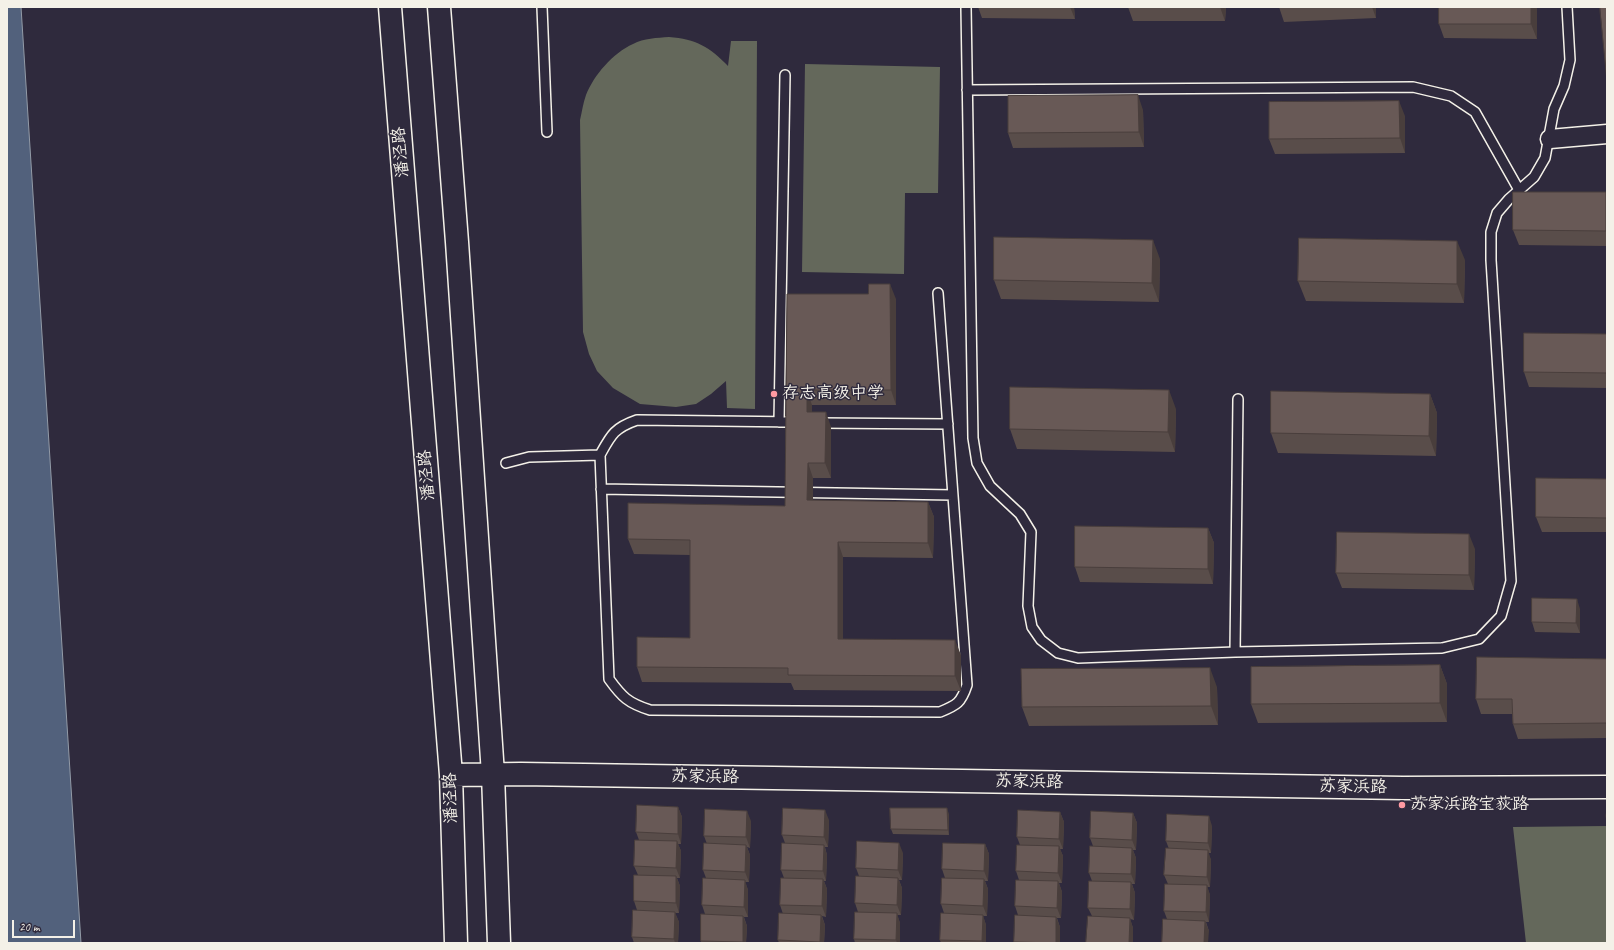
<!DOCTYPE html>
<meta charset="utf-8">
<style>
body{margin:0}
#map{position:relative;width:1614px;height:950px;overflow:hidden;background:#2f2a3d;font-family:Caveat,sans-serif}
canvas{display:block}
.frame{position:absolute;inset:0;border:8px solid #f4f1e8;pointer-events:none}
.scale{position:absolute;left:12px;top:920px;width:63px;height:18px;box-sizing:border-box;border:2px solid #f4f1e8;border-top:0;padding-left:5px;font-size:12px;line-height:14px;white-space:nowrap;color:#f4f1e8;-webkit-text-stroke:3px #2f2a3d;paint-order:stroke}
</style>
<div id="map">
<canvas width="1614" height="950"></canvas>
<div class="frame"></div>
<div class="scale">20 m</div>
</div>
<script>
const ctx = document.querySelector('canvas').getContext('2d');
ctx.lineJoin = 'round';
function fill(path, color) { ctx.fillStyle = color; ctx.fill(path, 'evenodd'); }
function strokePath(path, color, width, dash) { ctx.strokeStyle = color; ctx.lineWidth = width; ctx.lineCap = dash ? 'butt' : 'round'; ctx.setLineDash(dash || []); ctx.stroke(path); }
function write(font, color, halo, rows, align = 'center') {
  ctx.font = font + ' Caveat,"LXGW WenKai TC",sans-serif'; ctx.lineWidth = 3; ctx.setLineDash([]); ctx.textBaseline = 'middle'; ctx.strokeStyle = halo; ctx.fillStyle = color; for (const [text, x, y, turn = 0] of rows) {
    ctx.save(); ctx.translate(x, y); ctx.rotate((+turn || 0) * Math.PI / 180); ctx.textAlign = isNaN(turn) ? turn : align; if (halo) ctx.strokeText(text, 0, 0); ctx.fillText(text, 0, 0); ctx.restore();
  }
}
fill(new Path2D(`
 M 669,37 C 696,39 710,47 728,66 L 731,41 L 757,41 L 755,409 L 727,408 L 726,381 L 711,394 L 696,404 L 676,407 L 640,404 L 613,388 L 597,371 L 589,354 L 583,332 L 580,120 C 582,112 583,103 586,95 C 594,75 613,53 633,44 C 644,38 657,38 669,37 Z
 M 805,64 L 940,67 L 938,193 L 905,193 L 904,274 L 802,272 Z
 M 1607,826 L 1607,943 L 1526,943 L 1513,827 Z`), '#64685b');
const water = new Path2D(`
 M 7,7 L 21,7 L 81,943 L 7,943 Z`);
fill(water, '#52617c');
strokePath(water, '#939ba7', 1);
const lane = new Path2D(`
 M 542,7 L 547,132
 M 966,7 L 973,438 L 977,463 L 990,486 L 1020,514 L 1031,532 L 1028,606 L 1032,627 L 1041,640 L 1058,653 L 1078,658 L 1235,652 L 1442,648 L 1479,639 L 1501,616 L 1511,581 L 1491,260 L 1491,232 L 1497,213 L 1509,199 L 1534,177 L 1545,158 L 1554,109 L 1564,86 L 1570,60 L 1567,7
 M 967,90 L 1413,87 L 1451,96 L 1475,112 L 1519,190
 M 779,422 L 785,75
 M 798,422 L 637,420 C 614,428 611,435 600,455 L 609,679 C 622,697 628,703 650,710 L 940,712 C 957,705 961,703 967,685 L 938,293
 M 819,423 L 948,424
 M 506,463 L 529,457 L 600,455
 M 601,489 L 953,495
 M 1235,652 L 1238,399`);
const street = new Path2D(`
 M 1550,139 L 1607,134`);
const secondary = new Path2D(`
 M 390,7 L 451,775 L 456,943
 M 439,7 L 457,242 L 493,774 L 499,943
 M 451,775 L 521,774 L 1403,788 L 1607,787`);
strokePath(lane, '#f4f1e8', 12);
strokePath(street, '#f4f1e8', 21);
strokePath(secondary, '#f4f1e8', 25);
strokePath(lane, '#2f2a3d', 9);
strokePath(street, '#2f2a3d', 18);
strokePath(secondary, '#2f2a3d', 22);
fill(new Path2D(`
 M 978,7 L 1074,7 L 1075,19 L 982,18 Z
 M 1128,7 L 1226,7 L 1225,21 L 1133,21 Z
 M 1279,7 L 1376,7 L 1376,18 L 1284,22 Z
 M 1537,7 L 1537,39 L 1444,38 L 1439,24 Z
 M 1143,110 L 1144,147 L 1013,148 L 1008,133 Z
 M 1405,116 L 1405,153 L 1275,154 L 1269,139 Z
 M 1607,195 L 1607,246 L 1519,245 L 1513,230 Z
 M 1160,259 L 1159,302 L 1001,299 L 994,280 Z
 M 1465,260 L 1464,303 L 1306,301 L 1298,281 Z
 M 787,294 L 896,299 L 896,405 L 812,405 L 812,412 L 831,427 L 831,478 L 813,478 L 813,500 L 928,502 L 934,517 L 933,558 L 843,557 L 843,639 L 961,655 L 961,691 L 794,690 L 791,683 L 642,682 L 637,667 L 690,638 L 690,555 L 634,554 L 628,539 L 785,506 Z
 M 1607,334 L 1607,388 L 1529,387 L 1524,372 Z
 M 1430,394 L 1437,413 L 1436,456 L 1278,453 L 1271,433 Z
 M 1176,409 L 1175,452 L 1017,449 L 1010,429 Z
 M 1607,479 L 1607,532 L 1542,532 L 1536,517 Z
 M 1208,528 L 1214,543 L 1213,584 L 1080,582 L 1075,567 Z
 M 1475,549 L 1474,590 L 1342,588 L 1336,573 Z
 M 1580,609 L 1580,633 L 1535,632 L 1532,622 Z
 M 1607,659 L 1607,738 L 1518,739 L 1513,724 L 1512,714 L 1481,714 L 1476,699 Z
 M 1440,665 L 1447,684 L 1447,722 L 1258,723 L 1251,704 Z
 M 1217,687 L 1218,725 L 1029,726 L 1022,707 Z
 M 678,807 L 682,817 L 681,844 L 678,844 L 681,851 L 680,878 L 677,878 L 680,886 L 679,913 L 675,913 L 679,922 L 678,943 L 634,943 L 632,937 L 637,910 L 634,901 L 638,875 L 634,866 L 639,840 L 636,832 Z
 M 1060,812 L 1064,822 L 1063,849 L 1060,849 L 1063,856 L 1062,883 L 1059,883 L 1062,892 L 1061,918 L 1057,918 L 1060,927 L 1060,943 L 1014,943 L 1014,942 L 1018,915 L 1015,906 L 1019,880 L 1016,871 L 1020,845 L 1017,837 Z
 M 1133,813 L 1137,823 L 1136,850 L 1133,850 L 1136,858 L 1135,884 L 1132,884 L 1135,893 L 1134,920 L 1130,919 L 1133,928 L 1133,943 L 1086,943 L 1092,916 L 1088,908 L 1092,881 L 1089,873 L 1093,846 L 1090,838 Z
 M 949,814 L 949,835 L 893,834 L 891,829 Z
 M 829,820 L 828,847 L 825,847 L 827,855 L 826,881 L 824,881 L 827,889 L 826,917 L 822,916 L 825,925 L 824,943 L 779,943 L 778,940 L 783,914 L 780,905 L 784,878 L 781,870 L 785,843 L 782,835 Z
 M 751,821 L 750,848 L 747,847 L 750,855 L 749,882 L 745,882 L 748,890 L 748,917 L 744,917 L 747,926 L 746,943 L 701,943 L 701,941 L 705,914 L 702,905 L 706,878 L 703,870 L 707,844 L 704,836 Z
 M 1212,826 L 1211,853 L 1208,853 L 1211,860 L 1210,887 L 1207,887 L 1210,895 L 1209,922 L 1206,922 L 1209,931 L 1167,919 L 1164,911 L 1168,884 L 1164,875 L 1169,849 L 1166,841 Z
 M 985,844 L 989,854 L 988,881 L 985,881 L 988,889 L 987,916 L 983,916 L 986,925 L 986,943 L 941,943 L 940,940 L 944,913 L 941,904 L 945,878 L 942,869 Z
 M 903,853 L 902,880 L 899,880 L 902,888 L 901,915 L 897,915 L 900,923 L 900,943 L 855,943 L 854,939 L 858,912 L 855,903 L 859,876 L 856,868 Z`), '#594d4a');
fill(new Path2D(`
 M 1070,7 L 1074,7 L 1075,19 Z
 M 1220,7 L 1226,7 L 1225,21 Z
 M 1372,7 L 1376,7 L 1376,18 Z
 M 1531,7 L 1537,7 L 1537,39 L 1531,24 Z
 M 1138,95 L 1143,110 L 1144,147 L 1139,132 Z
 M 1399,101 L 1405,116 L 1405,153 L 1400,138 Z
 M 1606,192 L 1607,195 L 1607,234 L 1606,231 Z
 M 1153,240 L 1160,259 L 1159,302 L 1152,283 Z
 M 1457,241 L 1465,260 L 1464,303 L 1457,284 Z
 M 890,284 L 896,299 L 896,405 L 891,390 Z
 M 807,390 L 812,405 L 812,427 L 807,412 Z
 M 1169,390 L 1176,409 L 1175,452 L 1168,432 Z
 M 1430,394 L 1437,413 L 1436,456 L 1429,436 Z
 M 826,412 L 831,427 L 831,478 L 825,463 Z
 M 808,463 L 813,478 L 813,515 L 807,500 Z
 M 928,502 L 934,517 L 933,558 L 928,543 Z
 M 1208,528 L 1214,543 L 1213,584 L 1208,569 Z
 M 1469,534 L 1475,549 L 1474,590 L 1469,575 Z
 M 838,542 L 843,557 L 843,654 L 838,639 Z
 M 1577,599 L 1580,609 L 1580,633 L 1576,623 Z
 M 955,640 L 961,655 L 961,691 L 955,676 Z
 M 1440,665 L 1447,684 L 1447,722 L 1440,703 Z
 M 1210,668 L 1217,687 L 1218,725 L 1211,706 Z
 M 678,807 L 682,817 L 681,844 L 678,834 Z
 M 947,808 L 949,814 L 949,835 L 948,830 Z
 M 825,810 L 829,820 L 828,847 L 824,837 Z
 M 747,811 L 751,821 L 750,848 L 746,837 Z
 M 1060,812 L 1064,822 L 1063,849 L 1059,839 Z
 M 1133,813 L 1137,823 L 1136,850 L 1132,840 Z
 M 1209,816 L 1212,826 L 1211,853 L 1208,843 Z
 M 677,841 L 681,851 L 680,878 L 676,868 Z
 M 899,843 L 903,853 L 902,880 L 898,870 Z
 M 985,844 L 989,854 L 988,881 L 984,871 Z
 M 746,845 L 750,855 L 749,882 L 745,872 Z
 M 824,845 L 827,855 L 826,881 L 823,871 Z
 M 1059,846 L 1063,856 L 1062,883 L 1058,873 Z
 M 1132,848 L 1136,858 L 1135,884 L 1131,874 Z
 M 1208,850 L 1211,860 L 1210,887 L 1207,877 Z
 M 676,876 L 680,886 L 679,913 L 676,903 Z
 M 898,878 L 902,888 L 901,915 L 897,905 Z
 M 823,879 L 827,889 L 826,917 L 822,906 Z
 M 984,879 L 988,889 L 987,916 L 983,906 Z
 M 745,880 L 748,890 L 748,917 L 744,907 Z
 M 1058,881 L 1062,892 L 1061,918 L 1057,908 Z
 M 1131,882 L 1135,893 L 1134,920 L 1130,909 Z
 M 1207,885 L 1210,895 L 1209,922 L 1206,912 Z
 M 675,912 L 679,922 L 678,943 L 675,943 L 674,939 Z
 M 897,913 L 900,923 L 900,943 L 897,943 L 896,940 Z
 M 821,915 L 825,925 L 824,943 L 821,943 L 820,942 Z
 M 983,915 L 986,925 L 986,943 L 982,943 L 982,941 Z
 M 743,916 L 747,926 L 746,943 L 743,943 Z
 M 1056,917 L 1060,927 L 1060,943 L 1056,943 Z
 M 1130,918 L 1133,928 L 1133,943 L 1129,943 Z
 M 1205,921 L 1209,931 L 1208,943 L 1204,943 Z`), '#493e3c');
const building = new Path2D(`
 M 1439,7 L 1531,7 L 1531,24 L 1439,24 Z
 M 1600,7 L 1607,7 L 1607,81 Z
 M 1138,95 L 1139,132 L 1008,133 L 1008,96 Z
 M 1399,101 L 1400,138 L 1269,139 L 1269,102 Z
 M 1513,192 L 1606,192 L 1606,231 L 1513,230 Z
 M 994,237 L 1153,240 L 1152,283 L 994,280 Z
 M 1299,238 L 1457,241 L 1457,284 L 1298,281 Z
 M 869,284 L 890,284 L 891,390 L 807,390 L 807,412 L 826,412 L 825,463 L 808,463 L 807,500 L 928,502 L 928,543 L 838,542 L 838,639 L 955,640 L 955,676 L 788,675 L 788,668 L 637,667 L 637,637 L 690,638 L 690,540 L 628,539 L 628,503 L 785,506 L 787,294 L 868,294 Z
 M 1524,333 L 1607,334 L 1607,373 L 1524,372 Z
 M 1010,387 L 1169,390 L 1168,432 L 1010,429 Z
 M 1271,391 L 1430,394 L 1429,436 L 1271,433 Z
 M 1536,478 L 1607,479 L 1607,518 L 1536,517 Z
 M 1075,526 L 1208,528 L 1208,569 L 1075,567 Z
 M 1337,532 L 1469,534 L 1469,575 L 1336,573 Z
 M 1532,598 L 1577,599 L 1576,623 L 1532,622 Z
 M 1477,657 L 1607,659 L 1607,723 L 1513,724 L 1512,699 L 1476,699 Z
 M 1440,665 L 1440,703 L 1251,704 L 1251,667 Z
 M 1210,668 L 1211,706 L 1022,707 L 1021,669 Z
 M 637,805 L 678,807 L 678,834 L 636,832 Z
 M 783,808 L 825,810 L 824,837 L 782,835 Z
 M 890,808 L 947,808 L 948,830 L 891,829 Z
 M 705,809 L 747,811 L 746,837 L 704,836 Z
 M 1018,810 L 1060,812 L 1059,839 L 1017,837 Z
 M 1607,810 L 1607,822 L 1606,816 Z
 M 1091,811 L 1133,813 L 1132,840 L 1090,838 Z
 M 1167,814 L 1209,816 L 1208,843 L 1166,841 Z
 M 635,840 L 677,841 L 676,868 L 634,866 Z
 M 857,841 L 899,843 L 898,870 L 856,868 Z
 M 704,843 L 746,845 L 745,872 L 703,870 Z
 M 782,843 L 824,845 L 823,871 L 781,870 Z
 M 943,843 L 985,844 L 984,871 L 942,869 Z
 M 1017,845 L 1059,846 L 1058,873 L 1016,871 Z
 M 1090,846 L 1132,848 L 1131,874 L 1089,873 Z
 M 1166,848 L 1208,850 L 1207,877 L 1164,875 Z
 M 634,875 L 676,876 L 676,903 L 634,901 Z
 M 856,876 L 898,878 L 897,905 L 855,903 Z
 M 703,878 L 745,880 L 744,907 L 702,905 Z
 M 781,878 L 823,879 L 822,906 L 780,905 Z
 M 942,878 L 984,879 L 983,906 L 941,904 Z
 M 1016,880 L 1058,881 L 1057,908 L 1015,906 Z
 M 1089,881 L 1131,882 L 1130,909 L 1088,908 Z
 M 1165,884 L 1207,885 L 1206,912 L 1164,911 Z
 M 633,910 L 675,912 L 674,939 L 632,937 Z
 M 855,912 L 897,913 L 896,940 L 854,939 Z
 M 779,913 L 821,915 L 820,942 L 778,940 Z
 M 941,913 L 983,915 L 982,941 L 940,940 Z
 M 701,914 L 743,916 L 743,942 L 701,941 Z
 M 1015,915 L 1056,917 L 1056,943 L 1014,942 Z
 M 1088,916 L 1130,918 L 1129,943 L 1086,943 Z
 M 1163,919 L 1205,921 L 1204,943 L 1162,943 Z`);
fill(building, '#685956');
strokePath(building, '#493e3c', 1);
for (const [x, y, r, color] of [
 [774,394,4,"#ff9aa2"],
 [1402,805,4,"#ff9aa2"]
]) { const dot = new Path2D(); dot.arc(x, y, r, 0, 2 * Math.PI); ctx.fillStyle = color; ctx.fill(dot); strokePath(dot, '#2f2a3d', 1.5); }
write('17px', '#f4f1e8', '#2f2a3d', [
 ["潘泾路",401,152,-95],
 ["潘泾路",427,475,-95],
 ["苏家浜路",705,777,1],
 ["苏家浜路",1029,782,1],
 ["苏家浜路",1353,787,1],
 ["潘泾路",451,798,-92]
]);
write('17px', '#f4f1e8', '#2f2a3d', [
 ["存志高级中学",782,394],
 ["苏家浜路宝荻路",1410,805]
], 'left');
</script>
